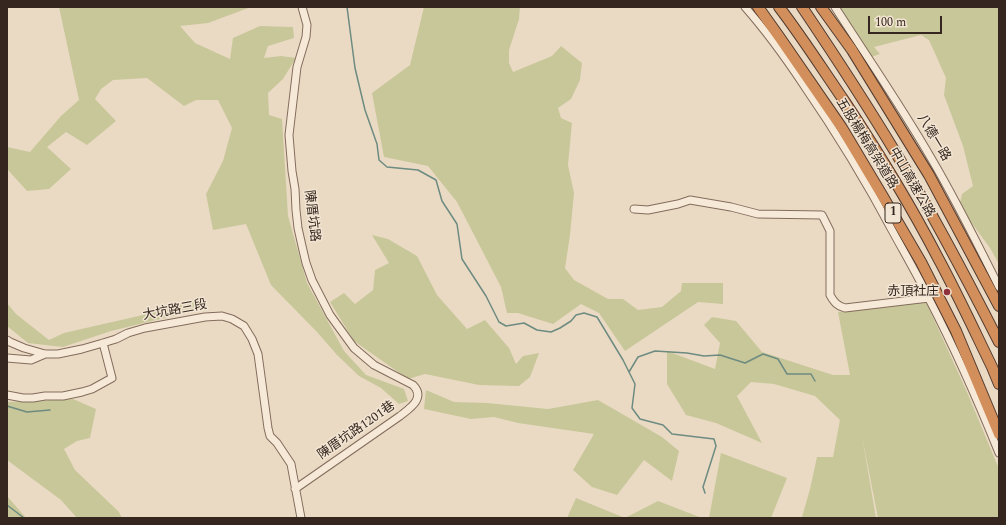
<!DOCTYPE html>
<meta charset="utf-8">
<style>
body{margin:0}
#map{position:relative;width:1006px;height:525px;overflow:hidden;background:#eadac4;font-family:Spectral,serif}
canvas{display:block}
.frame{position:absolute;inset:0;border:8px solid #35271f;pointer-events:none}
.scale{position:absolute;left:868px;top:16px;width:74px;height:18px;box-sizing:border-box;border:2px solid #35271f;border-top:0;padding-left:5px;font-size:12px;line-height:14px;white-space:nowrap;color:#35271f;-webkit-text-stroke:3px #f2e5d3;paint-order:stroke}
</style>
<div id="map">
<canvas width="1006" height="525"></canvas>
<div class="frame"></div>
<div class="scale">100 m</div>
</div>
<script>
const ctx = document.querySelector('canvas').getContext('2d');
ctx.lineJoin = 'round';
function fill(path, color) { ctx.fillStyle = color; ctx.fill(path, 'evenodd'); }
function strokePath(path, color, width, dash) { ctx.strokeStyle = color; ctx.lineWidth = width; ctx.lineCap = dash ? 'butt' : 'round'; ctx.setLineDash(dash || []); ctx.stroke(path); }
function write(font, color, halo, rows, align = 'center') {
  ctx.font = font + ' Spectral,"Noto Sans TC",serif'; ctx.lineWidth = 3; ctx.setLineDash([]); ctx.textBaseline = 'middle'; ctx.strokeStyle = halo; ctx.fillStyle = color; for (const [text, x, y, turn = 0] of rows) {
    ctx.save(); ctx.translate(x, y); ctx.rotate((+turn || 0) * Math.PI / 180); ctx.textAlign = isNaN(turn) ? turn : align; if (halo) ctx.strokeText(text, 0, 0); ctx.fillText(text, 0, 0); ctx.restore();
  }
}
fill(new Path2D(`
 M 59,7 L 251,7 L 208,23 L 180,26 L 195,43 L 230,59 L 233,38 L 260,26 L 293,27 L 294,38 L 268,46 L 264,58 L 281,56 L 296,58 L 283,79 L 268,93 L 269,115 L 282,119 L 288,216 L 307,283 L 344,351 L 366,375 L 404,389 L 408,401 L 399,404 L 381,388 L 359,376 L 337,355 L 317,332 L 271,285 L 246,224 L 213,230 L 206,194 L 223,161 L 232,128 L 218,100 L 196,100 L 184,106 L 147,78 L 113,80 L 101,89 L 95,99 L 116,121 L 87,145 L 66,132 L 47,147 L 71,169 L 49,189 L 27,191 L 8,170 L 7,171 L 7,147 L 30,152 L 61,116 L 79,100 Z
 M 424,7 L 520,7 L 519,19 L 509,50 L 509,63 L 513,72 L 552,56 L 561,46 L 582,63 L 580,80 L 571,99 L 558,108 L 561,118 L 572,123 L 568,165 L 574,193 L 570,235 L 565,268 L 574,280 L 608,299 L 623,299 L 638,310 L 662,307 L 681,291 L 682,283 L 723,283 L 723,304 L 698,302 L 625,351 L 599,313 L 581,304 L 553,324 L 537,319 L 518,313 L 507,313 L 501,287 L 457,202 L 428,166 L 384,157 L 372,93 L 410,65 Z
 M 838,7 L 999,7 L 999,264 L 990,248 L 965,214 L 960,203 L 962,194 L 973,186 L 963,146 L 944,95 L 946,78 L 929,40 L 921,35 L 874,47 L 880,54 L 871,57 Z
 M 372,235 L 388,239 L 417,256 L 437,295 L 467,329 L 485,320 L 509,348 L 516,364 L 523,356 L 539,353 L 530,377 L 519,386 L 479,385 L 425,374 L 408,379 L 354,341 L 330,302 L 344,293 L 355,304 L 373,290 L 375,270 L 389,263 Z
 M 201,297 L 201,309 L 111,331 L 63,347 L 28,343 L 7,326 L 7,303 L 16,314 L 49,340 L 64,333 L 143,315 Z
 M 926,302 L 967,392 L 999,469 L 999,518 L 878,518 L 862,436 L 876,518 L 803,518 L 802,517 L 810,489 L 817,457 L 833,457 L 840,420 L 815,396 L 774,384 L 751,382 L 737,396 L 762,443 L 716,423 L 686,415 L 667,384 L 667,351 L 715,369 L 720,343 L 704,325 L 712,317 L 736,321 L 762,352 L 833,375 L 850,375 L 838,312 Z
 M 426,390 L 454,402 L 487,403 L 548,409 L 598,400 L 662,437 L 679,451 L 672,481 L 644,460 L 617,495 L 592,487 L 573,470 L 594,434 L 518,423 L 494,417 L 471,419 L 424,409 Z
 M 73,399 L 96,409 L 90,438 L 77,441 L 64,449 L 75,470 L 119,512 L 122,518 L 77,518 L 61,500 L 7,460 L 7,402 Z
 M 721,453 L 787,478 L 771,518 L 709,518 Z
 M 7,496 L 26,518 L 7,518 Z
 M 576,498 L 625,518 L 658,501 L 702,518 L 567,518 Z`), '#c8c799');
strokePath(new Path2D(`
 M 347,7 L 355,68 L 365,110 L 377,144 L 379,160 L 387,167 L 418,170 L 436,180 L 442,201 L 457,224 L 462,259 L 486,296 L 499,322 L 506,326 L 524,323 L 537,330 L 551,332 L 560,328 L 571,321 L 576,315 L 584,313 L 597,317 L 623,360 L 635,384 L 632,408 L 640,419 L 663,425 L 672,434 L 714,439 L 716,446 L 703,487 L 705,493
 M 629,372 L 638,357 L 655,351 L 687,353 L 704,356 L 720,355 L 745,363 L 763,354 L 778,359 L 787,374 L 811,374 L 815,381
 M 7,406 L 27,412 L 50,410
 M 7,505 L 24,518`), '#6d8b80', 1.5);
const minor = new Path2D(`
 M 745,7 C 767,32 785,57 803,84 C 836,132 866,181 893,232 C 905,254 918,276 929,299 C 955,349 978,401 999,453
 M 835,7 C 867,57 901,106 931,158 C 956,200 977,243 999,287
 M 634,209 L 648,210 L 678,204 L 690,200 L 731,207 L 758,214 L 822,215 L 830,231 L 830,295 C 834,302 837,306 845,308 L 929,298
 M 7,340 L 10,342 L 24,348 L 45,354 L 58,354 L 82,349 L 103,343 L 116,339 L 128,333 L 145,328 L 205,317 L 222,316 L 232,319 L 244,326 L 252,339 L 258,354 L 268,428 L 270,436 L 277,443 L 291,464 L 301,518
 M 7,358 L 31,360 L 45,354
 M 7,395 L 23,398 L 33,398 L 45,396 L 63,396 L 82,392 L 92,389 L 112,378 L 103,343
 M 295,489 L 400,416 C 410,408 426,398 413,385 L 374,365 L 354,348 L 330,315 L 312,280 L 306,263 L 302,246 L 298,228 L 296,210 L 295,189 L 292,171 L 289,135 L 297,67 L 306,37 L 307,25 L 302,7`);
const highway = new Path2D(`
 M 758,7 L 780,38 L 842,128 L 882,195 L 921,262 L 956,331 L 999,434
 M 779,7 C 802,37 823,70 845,102 C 878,152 910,204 938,258 C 957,293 974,330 992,367 L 999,384
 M 802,7 C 835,56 867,105 897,155 C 934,216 967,279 999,342
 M 821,7 L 852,50 L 929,175 L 999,306`);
strokePath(minor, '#836c5c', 9);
strokePath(highway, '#523b30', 12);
strokePath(minor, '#f6e9d7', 7);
strokePath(highway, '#d38f5b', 10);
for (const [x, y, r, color] of [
 [947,292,4,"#8e313d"]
]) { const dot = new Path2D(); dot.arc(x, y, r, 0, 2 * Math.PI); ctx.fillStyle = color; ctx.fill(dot); strokePath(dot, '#f2e5d3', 1.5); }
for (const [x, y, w] of [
 [893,213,16]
]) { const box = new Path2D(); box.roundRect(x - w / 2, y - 10, w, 20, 3); ctx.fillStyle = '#f2e5d3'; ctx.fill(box); strokePath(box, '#35271f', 1); }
write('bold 12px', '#35271f', null, [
 ["1",893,213]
]);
write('13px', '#35271f', '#f2e5d3', [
 ["八德一路",933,138,59],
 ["五股楊梅高架道路",866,144,58],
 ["中山高速公路",911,183,60],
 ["陳厝坑路",311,216,83],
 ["大坑路三段",175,311,-10],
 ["陳厝坑路1201巷",357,431,-35]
]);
write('13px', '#35271f', '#f2e5d3', [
 ["赤頂社庄",939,292]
], 'right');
</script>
